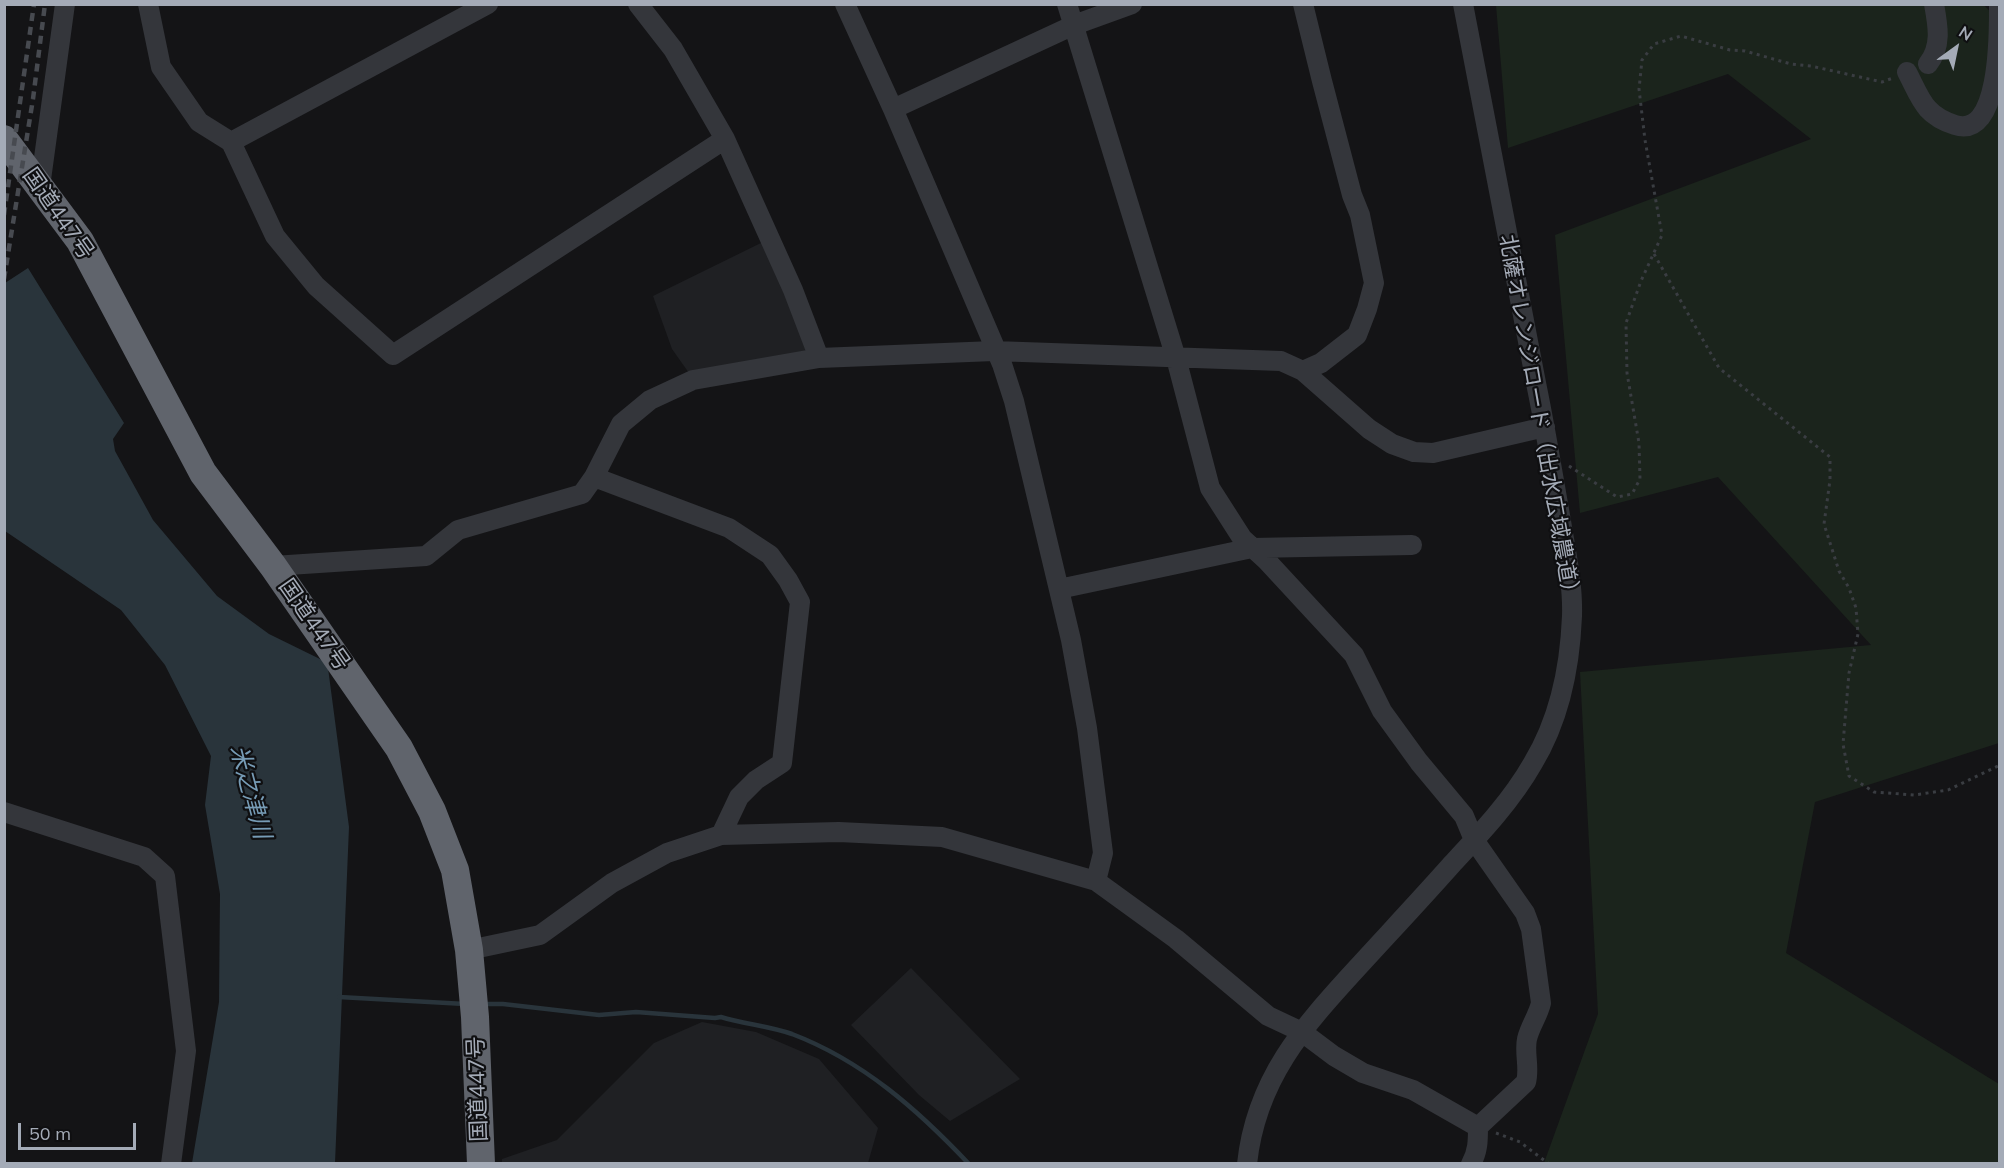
<!DOCTYPE html>
<meta charset="utf-8">
<style>
body{margin:0}
#map{position:relative;width:2004px;height:1168px;overflow:hidden;background:#141416;font-family:Mulish,sans-serif}
canvas{display:block}
.frame{position:absolute;inset:0;border:6px solid #a4abb7;pointer-events:none}
.north{position:absolute;left:1926px;top:18px;width:60px;height:60px;-webkit-text-stroke:4px #0f0f11;paint-order:stroke;rotate:33deg;font-size:16px;font-weight:700;line-height:24px;text-align:center;color:#a4abb7}
.north::after{content:'';display:block;margin:auto;width:21px;height:27px;background:#a4abb7;clip-path:polygon(50% 0,100% 100%,50% 72%,0 100%)}
.scale{position:absolute;left:18px;top:1123px;width:118px;height:27px;box-sizing:border-box;border:3px solid #a4abb7;border-top:0;padding-left:8px;font-size:18px;line-height:21px;white-space:nowrap;color:#a4abb7;-webkit-text-stroke:4px #0f0f11;paint-order:stroke}
</style>
<div id="map">
<canvas width="2004" height="1168"></canvas>
<div class="frame"></div>
<div class="north">N</div>
<div class="scale">50 m</div>
</div>
<script>
const ctx = document.querySelector('canvas').getContext('2d');
ctx.lineJoin = 'round';
function fill(path, color) { ctx.fillStyle = color; ctx.fill(path, 'evenodd'); }
function strokePath(path, color, width, dash) { ctx.strokeStyle = color; ctx.lineWidth = width; ctx.lineCap = dash ? 'butt' : 'round'; ctx.setLineDash(dash || []); ctx.stroke(path); }
function write(font, color, halo, rows, align = 'center') {
  ctx.font = font + ' Mulish,"Noto Sans JP",sans-serif'; ctx.lineWidth = 4.5; ctx.setLineDash([]); ctx.textBaseline = 'middle'; ctx.strokeStyle = halo; ctx.fillStyle = color; for (const [text, x, y, turn = 0] of rows) {
    ctx.save(); ctx.translate(x, y); ctx.rotate((+turn || 0) * Math.PI / 180); ctx.textAlign = isNaN(turn) ? turn : align; if (halo) ctx.strokeText(text, 0, 0); ctx.fillText(text, 0, 0); ctx.restore();
  }
}
fill(new Path2D(`
 M 767,240 L 811,350 L 689,373 L 672,349 L 653,296 Z
 M 911,968 L 1020,1079 L 950,1121 L 919,1095 L 851,1025 Z
 M 702,1022 L 756,1032 L 819,1059 L 878,1128 L 868,1163 L 502,1163 L 502,1159 L 557,1140 L 654,1043 Z`), '#1f2023');
fill(new Path2D(`
 M 1983,4 L 1999,21 L 1999,743 L 1815,802 L 1786,953 L 1999,1084 L 1999,1163 L 1544,1163 L 1598,1014 L 1580,672 L 1871,645 L 1718,477 L 1580,513 L 1555,235 L 1811,139 L 1728,74 L 1508,148 L 1496,5 Z`), '#1b241c');
fill(new Path2D(`
 M 28,268 L 124,423 L 113,439 L 115,451 L 153,520 L 217,596 L 269,634 L 322,660 L 328,668 L 349,827 L 335,1163 L 192,1163 L 219,1002 L 220,894 L 205,805 L 211,756 L 165,665 L 121,610 L 5,531 L 5,283 Z`), '#29343b');
strokePath(new Path2D(`
 M 339,997 L 465,1004
 M 482,1004 L 503,1004 L 599,1015 L 636,1012 L 715,1018 L 721,1017 C 744,1024 769,1026 792,1034 C 863,1061 918,1110 969,1164`), '#29343b', 4.5);
strokePath(new Path2D(`
 M 1654,254 L 1719,368 L 1830,457 L 1830,480 L 1824,524 L 1839,571 L 1849,588 L 1856,608 L 1858,634 L 1849,673 L 1843,744 L 1849,776 L 1874,792 L 1914,795 L 1948,790 L 2000,765
 M 1569,466 L 1617,497 L 1632,494 L 1640,479 L 1639,443 L 1627,373 L 1626,323 L 1641,281 L 1662,235 L 1645,140 L 1639,89 L 1642,60 L 1654,44 L 1681,36 L 1730,50 L 1745,51 L 1791,64 L 1811,66 L 1882,82 L 1893,78
 M 1496,1133 L 1520,1142 L 1549,1164`), '#3a3d42', 3, [3, 4.5]);
strokePath(new Path2D(`
 M 148,4 L 161,67 L 199,122 L 231,142 L 275,236 L 316,286 L 393,355 L 725,139
 M 638,4 L 673,49 L 725,139 L 793,290 L 819,358
 M 845,4 L 893,109 L 1002,364 L 1014,401 L 1071,640 L 1087,728 L 1103,853 L 1096,881
 M 1067,4 L 1176,358 L 1210,488 L 1242,538 L 1267,561 L 1354,655 L 1382,711 L 1419,762 L 1464,816 L 1474,840 L 1525,913 L 1531,929 L 1541,1003 C 1538,1016 1530,1026 1527,1039 C 1524,1053 1530,1068 1526,1082 L 1478,1127 C 1478,1141 1478,1151 1471,1164
 M 1303,4 L 1322,81 L 1352,195 L 1360,215 L 1374,283 L 1367,309 L 1357,335 L 1321,363 L 1303,371
 M 1928,64 C 1942,46 1938,26 1934,4
 M 1907,72 C 1921,99 1924,115 1955,125 C 2001,140 1999,30 1999,4
 M 893,109 L 1074,25 L 1132,4
 M 231,142 L 488,4
 M 40,187 L 65,4
 M 594,477 L 729,528 L 770,555 L 788,580 L 800,602 L 782,763 L 756,780 L 739,797 L 721,835
 M 273,566 L 426,556 L 458,530 L 582,494 L 594,477 L 621,424 L 650,400 L 693,380 L 819,358 L 994,351 L 1281,361 L 1303,371 L 1369,429 L 1392,444 L 1414,452 L 1433,453 L 1545,427
 M 1059,589 L 1252,548 L 1412,545
 M 4,812 L 144,857 L 165,876 L 186,1051 L 171,1164
 M 469,950 L 540,935 L 612,883 L 667,853 L 721,835 L 839,832 L 942,837 L 1096,881 L 1176,939 L 1268,1016 L 1302,1032 L 1334,1056 L 1363,1073 L 1413,1090 L 1478,1127
 M 1247,1164 C 1256,1079 1303,1027 1358,967 C 1390,932 1422,898 1453,863 C 1482,832 1512,800 1533,763 C 1559,720 1570,666 1572,616 C 1573,584 1566,552 1561,521 C 1553,476 1546,432 1537,388 C 1513,260 1488,132 1463,4`), '#34363b', 20);
strokePath(new Path2D(`
 M 4,139 L 80,241 L 203,473 L 273,566 L 399,748 L 432,811 L 455,870 L 469,950 L 475,1017 L 481,1164`), '#60646c', 28);
strokePath(new Path2D(`
 M 4,215 L 34,4
 M 4,279 L 33,99 L 45,4`), '#474a50', 4.5, [8, 6]);
write('22px', '#a4abb7', '#0f0f11', [
 ["国道447号",58,214,55],
 ["北薩オレンジロード（出水広域農道）",1539,419,80],
 ["国道447号",314,625,55],
 ["国道447号",478,1089,-92]
]);
write('italic 24px', '#779cb6', '#0f0f11', [
 ["米之津川",250,792,75]
]);
</script>
